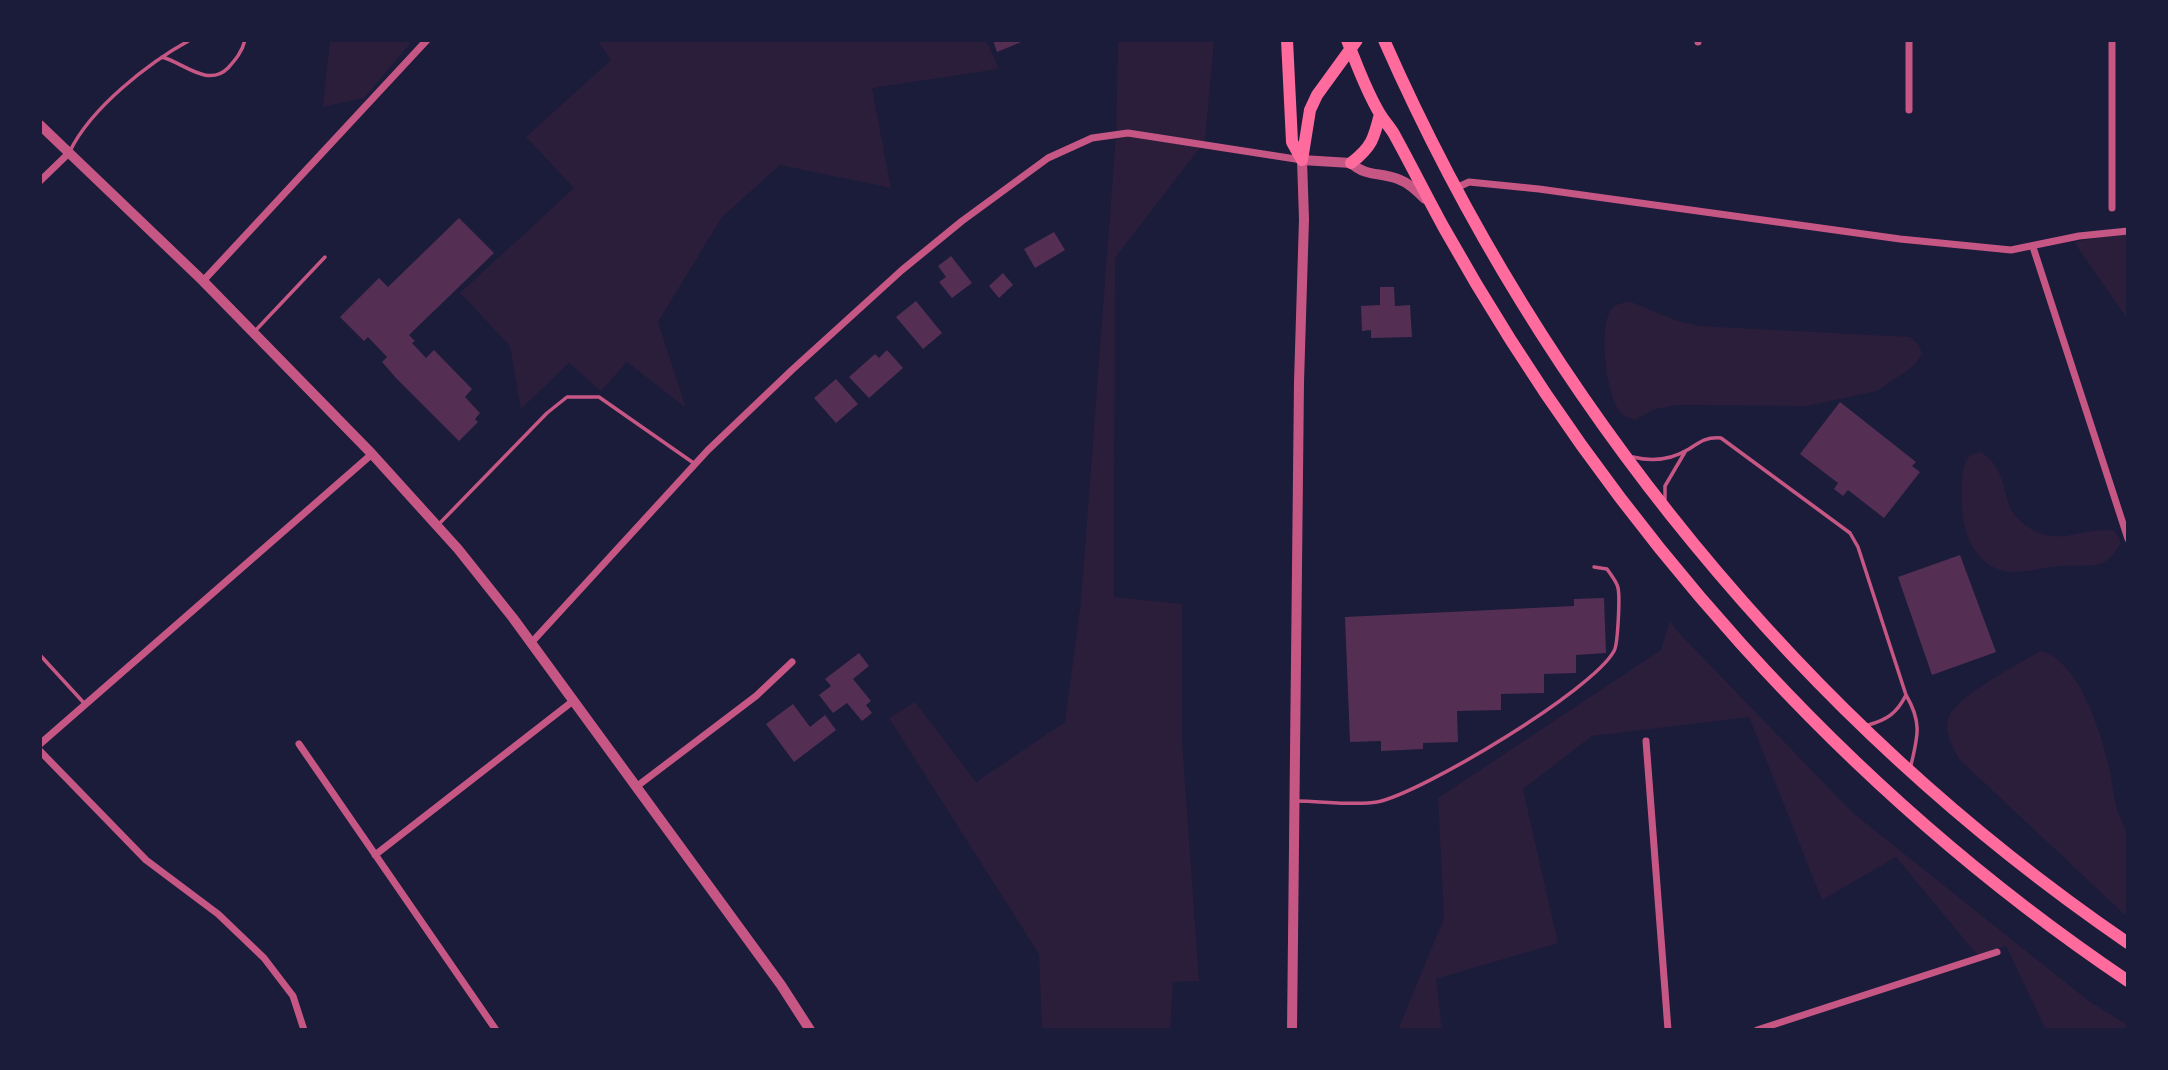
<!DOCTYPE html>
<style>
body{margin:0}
#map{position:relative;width:2168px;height:1070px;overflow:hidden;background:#1b1b3a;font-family:Manrope,sans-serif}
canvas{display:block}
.frame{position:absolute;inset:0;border:42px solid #1b1b3a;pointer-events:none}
</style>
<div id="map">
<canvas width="2168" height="1070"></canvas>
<div class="frame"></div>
</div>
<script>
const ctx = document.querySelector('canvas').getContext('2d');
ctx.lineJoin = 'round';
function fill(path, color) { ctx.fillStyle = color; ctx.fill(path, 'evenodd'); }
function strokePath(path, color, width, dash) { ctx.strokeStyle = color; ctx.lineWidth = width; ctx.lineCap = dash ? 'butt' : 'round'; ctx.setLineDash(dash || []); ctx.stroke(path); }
fill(new Path2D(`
 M 330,40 L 413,40 L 364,98 L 323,107 Z
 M 597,40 L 986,40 L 999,69 L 872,88 L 891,188 L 780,165 L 722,217 L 658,322 L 686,408 L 627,362 L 601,391 L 569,363 L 521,409 L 510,346 L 460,293 L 574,188 L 526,137 L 611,60 Z
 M 1118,40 L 1214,40 L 1205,141 L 1115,258 L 1114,597 L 1182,604 L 1182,740 L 1199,981 L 1173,982 L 1170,1030 L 1042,1030 L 1039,954 L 889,718 L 915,702 L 976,782 L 1065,722 L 1081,601 L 1116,135 Z
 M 2128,232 L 2128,320 L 2074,242 Z
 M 1631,302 L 1678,321 L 1700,326 L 1910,337 L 1918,344 L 1922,353 L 1917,362 L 1908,370 L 1877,391 L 1807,406 L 1678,405 L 1655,409 L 1635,420 C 1633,419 1625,417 1624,416 C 1606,403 1598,328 1611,310 C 1615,304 1624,302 1631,302 Z
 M 1981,452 C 2005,468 2001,487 2011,509 C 2015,518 2030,530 2040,533 C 2065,543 2090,526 2115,531 L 2121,542 C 2105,573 2091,564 2061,566 C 2047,567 2033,571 2018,572 C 1978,574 1961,535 1962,501 C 1962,486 1960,466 1971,454 Z
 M 1670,621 L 1680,634 L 1853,813 L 2090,1002 L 2128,1025 L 2128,1030 L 2046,1030 L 2006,946 L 1978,956 L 1896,857 L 1822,900 L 1749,717 L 1592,736 L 1523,789 L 1558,943 L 1436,979 L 1442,1030 L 1398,1030 L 1444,918 L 1438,798 L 1661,650 Z
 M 2040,651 C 2079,659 2100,731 2109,766 C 2112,780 2113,795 2117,809 C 2120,819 2127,829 2128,839 C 2130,864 2128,890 2128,915 L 2124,914 L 1960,760 C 1954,749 1944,733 1948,719 C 1954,697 2019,664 2040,651 Z`), '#2a1e3b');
fill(new Path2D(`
 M 993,40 L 1026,40 L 997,52 Z
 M 459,218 L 494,253 L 409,335 L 415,341 L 412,343 L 426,358 L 434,350 L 472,389 L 465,397 L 480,413 L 475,419 L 478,422 L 459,441 L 396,378 L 382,362 L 387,357 L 368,337 L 364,341 L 340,317 L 379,278 L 388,287 Z
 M 1054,232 L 1065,250 L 1035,268 L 1024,249 Z
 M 951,256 L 972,283 L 952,298 L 939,282 L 946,277 L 938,266 Z
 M 1003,273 L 1013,285 L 999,298 L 989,286 Z
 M 1380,287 L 1394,287 L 1395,306 L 1410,305 L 1412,337 L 1371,338 L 1371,330 L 1362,331 L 1361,306 L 1380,305 Z
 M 916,301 L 942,333 L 923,349 L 896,317 Z
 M 887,350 L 903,368 L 869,398 L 849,377 L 875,354 L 879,358 Z
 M 836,379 L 858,404 L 836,423 L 814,398 Z
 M 1840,402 L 1916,462 L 1912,466 L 1920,472 L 1884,518 L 1848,490 L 1843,496 L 1834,489 L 1838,483 L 1800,454 Z
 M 1960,555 L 1996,652 L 1932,675 L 1898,577 Z
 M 1604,598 L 1606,653 L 1576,655 L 1576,673 L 1544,674 L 1544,693 L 1501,694 L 1501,710 L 1457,711 L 1458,742 L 1423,743 L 1423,749 L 1381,751 L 1381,741 L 1350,742 L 1345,617 L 1574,606 L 1574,599 Z
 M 859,653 L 869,666 L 853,679 L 871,701 L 866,705 L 872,713 L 862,721 L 847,703 L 833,713 L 819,695 L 831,686 L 825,679 Z
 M 793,704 L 810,727 L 825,715 L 836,730 L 794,762 L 766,724 Z`), '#542f53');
strokePath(new Path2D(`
 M 162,57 C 184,63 208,88 228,68 C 236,59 242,52 245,40
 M 70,151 C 91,108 148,63 190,40
 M 255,331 L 325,257
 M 1633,457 C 1653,462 1671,460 1689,449 C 1701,441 1706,437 1721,438 L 1850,533 L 1858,547 L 1906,695 C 1922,722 1918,736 1911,765
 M 1665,499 L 1665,486 L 1685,452
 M 438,525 L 547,413 L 567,397 L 599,397 L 695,464
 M 40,655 L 84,703
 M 1868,725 C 1887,720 1897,713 1906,695
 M 1297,801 C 1320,801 1356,806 1377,802 C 1422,793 1593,690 1614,651 C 1618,645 1620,596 1618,588 C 1617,582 1611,575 1607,569 L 1594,567`), '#c65784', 3.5);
strokePath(new Path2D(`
 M 2112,40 L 2112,208
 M 1698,42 L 1698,40
 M 1909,110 L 1909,40
 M 40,181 L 69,153
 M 1456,188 L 1469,182 L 1539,189 L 1900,239 L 2011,250 L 2079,236 L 2128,231
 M 2033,247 L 2128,539
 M 203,281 L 427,40
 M 532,642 L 708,450 L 793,369 L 902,270 L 962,221 L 1048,158 L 1092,138 L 1128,133 L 1302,160
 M 1646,741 L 1668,1030
 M 40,744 L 372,454
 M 299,744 L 496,1030
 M 40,751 L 146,860 L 218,914 L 264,958 L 293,996 L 304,1030
 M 636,787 L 756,696 L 792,662
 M 375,855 L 573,701
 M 1757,1030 L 1997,952`), '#c65784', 7);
strokePath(new Path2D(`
 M 40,125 L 203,281 L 372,454 L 458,549 L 513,618 L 781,985 L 810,1030
 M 1292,1030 L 1299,382 L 1304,219 L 1302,160 L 1351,163 C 1366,177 1380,172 1398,179 C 1409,183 1417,191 1425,199`), '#c65784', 10);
strokePath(new Path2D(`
 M 1287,40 L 1292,142 L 1302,160
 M 1347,40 C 1357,65 1366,91 1380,114 C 1384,121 1390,127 1394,134 C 1411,165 1427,197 1444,228 C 1611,527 1843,789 2128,981
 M 1384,40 C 1543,401 1802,720 2128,943
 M 1302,160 L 1310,110 L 1317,95 L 1357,40
 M 1351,163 C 1372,147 1374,138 1380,114`), '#ff6b9d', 12);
</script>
